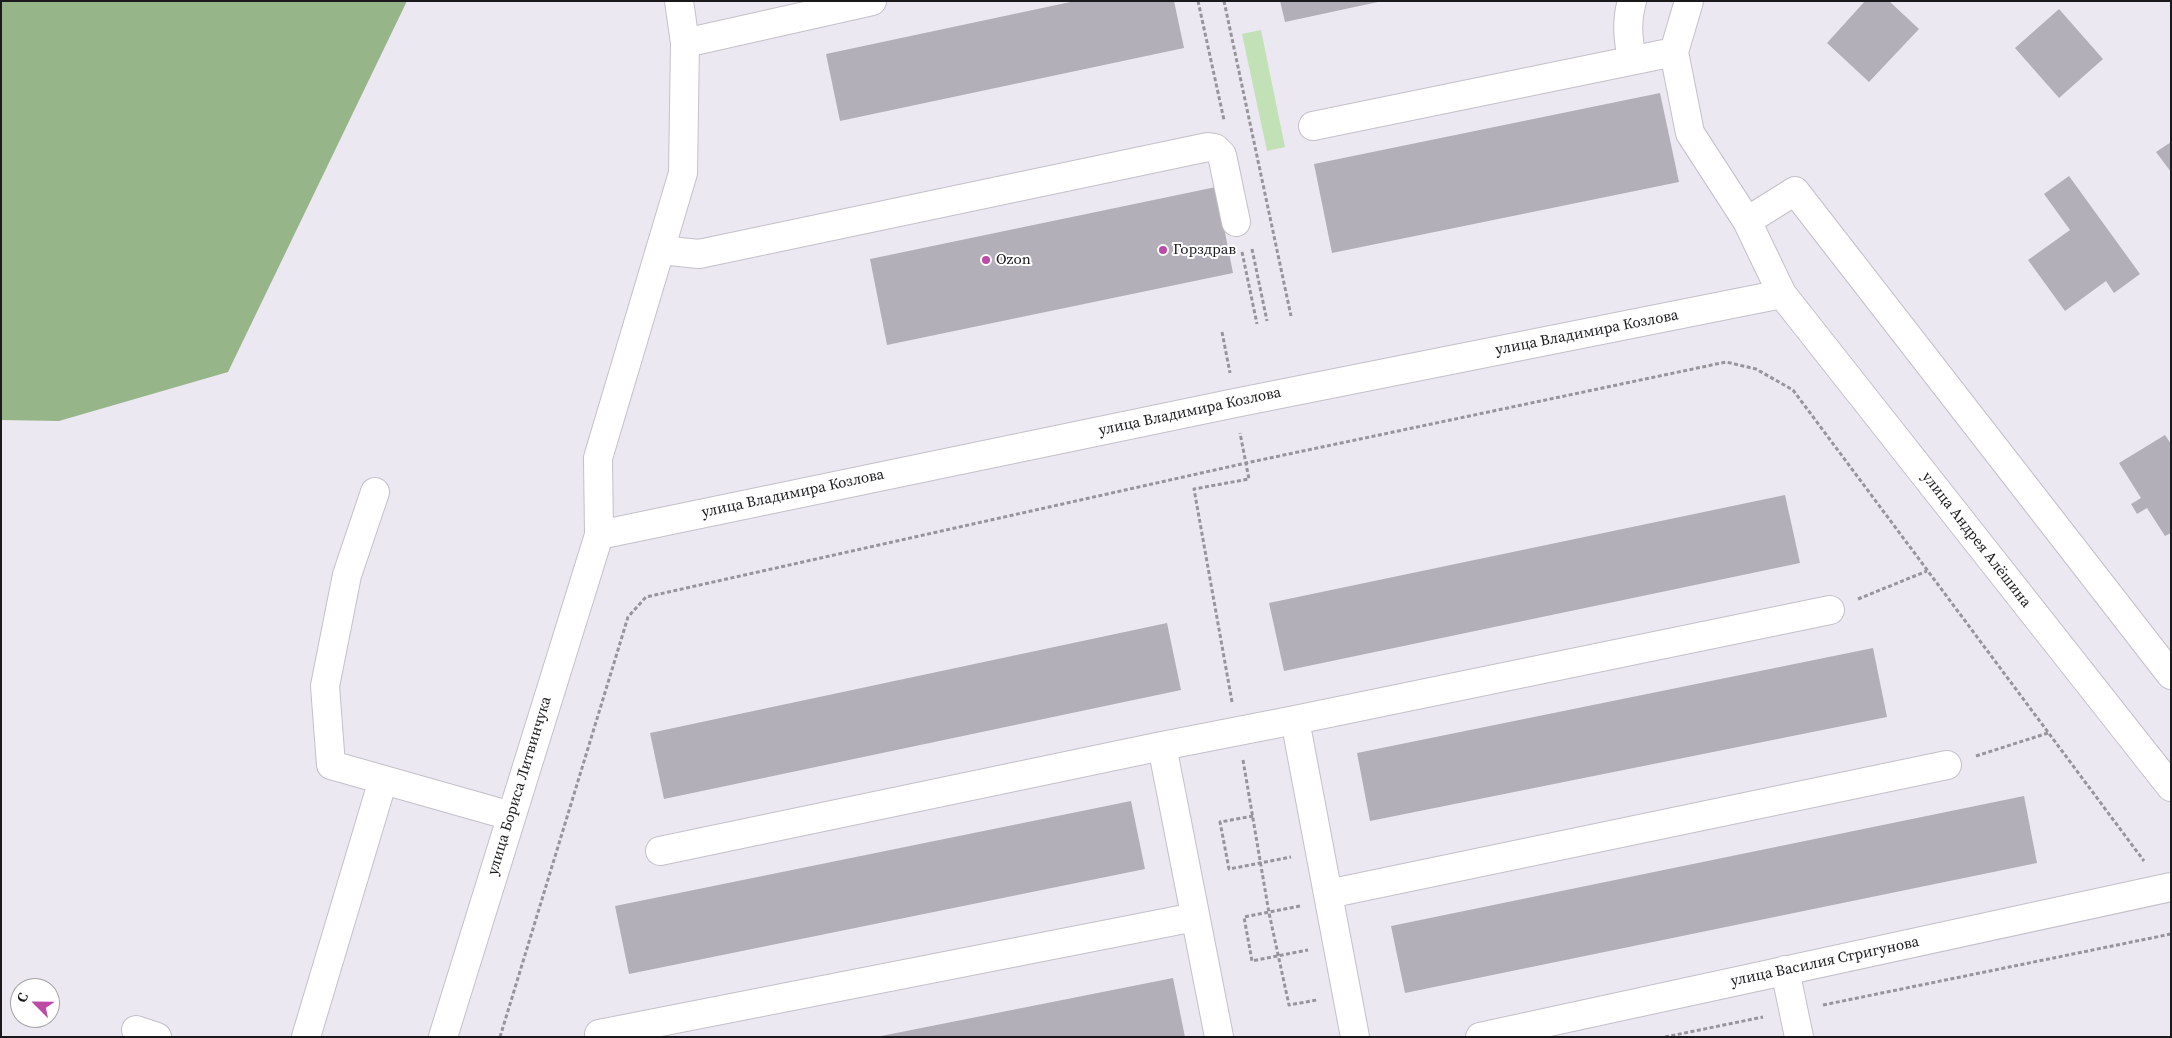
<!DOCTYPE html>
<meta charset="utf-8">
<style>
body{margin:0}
#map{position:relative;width:2172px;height:1038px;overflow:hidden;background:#ebe8f1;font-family:"Source Serif 4",serif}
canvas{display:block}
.frame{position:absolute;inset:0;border:2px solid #1a191c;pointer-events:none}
.north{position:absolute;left:10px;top:978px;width:50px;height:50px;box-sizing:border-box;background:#fff;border:1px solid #a3a3a4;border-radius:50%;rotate:293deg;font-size:14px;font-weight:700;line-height:20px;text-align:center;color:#1a191c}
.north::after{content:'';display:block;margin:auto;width:18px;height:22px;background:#bc4aa6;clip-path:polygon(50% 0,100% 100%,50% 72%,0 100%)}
</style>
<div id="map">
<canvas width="2172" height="1038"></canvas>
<div class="frame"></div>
<div class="north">С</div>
</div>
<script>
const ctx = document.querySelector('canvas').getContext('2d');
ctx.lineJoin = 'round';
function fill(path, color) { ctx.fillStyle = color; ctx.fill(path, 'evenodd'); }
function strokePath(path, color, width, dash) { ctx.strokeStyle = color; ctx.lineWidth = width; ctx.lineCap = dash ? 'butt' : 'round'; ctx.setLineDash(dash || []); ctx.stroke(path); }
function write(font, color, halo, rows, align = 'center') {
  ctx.font = font + ' "Source Serif 4",serif'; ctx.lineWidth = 4; ctx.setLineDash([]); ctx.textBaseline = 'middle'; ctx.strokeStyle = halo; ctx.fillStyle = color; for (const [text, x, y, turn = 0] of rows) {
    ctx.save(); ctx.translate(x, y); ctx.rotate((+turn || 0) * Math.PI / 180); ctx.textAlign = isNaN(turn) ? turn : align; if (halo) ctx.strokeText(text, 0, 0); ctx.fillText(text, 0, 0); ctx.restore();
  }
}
fill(new Path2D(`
 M 1261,30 L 1285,147 L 1267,151 L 1242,34 Z`), '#c3e1b7');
fill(new Path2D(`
 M 1,1 L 407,1 L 228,372 L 59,421 L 1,420 Z`), '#96b689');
fill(new Path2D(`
 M 1075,1 L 1174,1 L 1184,48 L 840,121 L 826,54 Z
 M 1280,1 L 1378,1 L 1378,2 L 1285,22 Z
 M 1865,1 L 1889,1 L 1919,29 L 1869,82 L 1827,43 Z
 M 2059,9 L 2103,59 L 2059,98 L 2015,48 Z
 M 1660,93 L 1679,182 L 1332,253 L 1314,164 Z
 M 2171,142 L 2171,172 L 2156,152 Z
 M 2069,176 L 2140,274 L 2114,293 L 2106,281 L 2065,311 L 2028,260 L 2070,230 L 2044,194 Z
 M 1216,187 L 1233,273 L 887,345 L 870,259 Z
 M 2165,435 L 2171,444 L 2171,533 L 2165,536 L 2147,508 L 2137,514 L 2131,504 L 2141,498 L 2119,463 Z
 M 1785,495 L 1800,563 L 1284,671 L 1269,603 Z
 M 1167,623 L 1181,690 L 664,799 L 650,733 Z
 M 1873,648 L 1887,717 L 1370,821 L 1357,753 Z
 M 2024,796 L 2037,863 L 1405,993 L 1391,926 Z
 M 1131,801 L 1145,869 L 629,974 L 615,906 Z
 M 1173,978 L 1185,1037 L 881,1037 L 881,1036 Z`), '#b3afb8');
const minor = new Path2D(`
 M 1632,1 C 1626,21 1628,39 1632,59
 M 1689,1 L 1674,52 L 1690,133 L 1747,221 L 1782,294 L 2171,787
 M 685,43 L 872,1
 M 1313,126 L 1674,52
 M 1747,221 L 1795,191 L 2171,675
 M 660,250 L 699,254 L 1208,147 L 1215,148 L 1222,155 L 1236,222
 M 375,492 L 347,575 L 325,686 L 331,765 L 511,816
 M 599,535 L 1235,403 L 1782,294
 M 1295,720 L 1830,610
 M 660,851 L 1162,746
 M 1328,894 L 1947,765
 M 1785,970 L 1799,1037
 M 136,1030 L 157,1037
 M 599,1034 L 1195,917
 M 306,1037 L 383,780
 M 443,1037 L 599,535 L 598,458 L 683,173 L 685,43 L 679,1
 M 1219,1037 L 1162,746 L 1295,720 L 1355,1037
 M 1480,1037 L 2171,887`);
strokePath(minor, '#c4c0c9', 30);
strokePath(new Path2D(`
 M 1198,1 L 1224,120
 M 1224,1 L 1291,316
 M 1252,249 L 1267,321
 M 1242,252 L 1257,324
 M 1222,332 L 1230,373
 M 1858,599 L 1927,571
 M 1232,702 L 1194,489 L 1249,479 L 1240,433
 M 1976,756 L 2048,733
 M 1243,760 L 1269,913 L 1289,1005 L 1317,1000
 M 1253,816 L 1220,822 L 1229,869 L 1291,857
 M 1300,906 L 1244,917 L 1252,961 L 1308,950
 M 1823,1005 L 2171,934
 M 500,1037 L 628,617 L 646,597 L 1246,463 L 1726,362 L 1756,369 L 1793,390 L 2144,861
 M 1665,1037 L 1763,1017`), '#97959c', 3, [4, 2.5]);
strokePath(minor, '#fff', 28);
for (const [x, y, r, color] of [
 [1163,250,5,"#bc4aa6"],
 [986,260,5,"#bc4aa6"]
]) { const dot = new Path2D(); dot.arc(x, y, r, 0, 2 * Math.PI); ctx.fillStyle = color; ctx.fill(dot); strokePath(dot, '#fff', 2); }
write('15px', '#1a191c', '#fff', [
 ["Горздрав",1173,250],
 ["Ozon",996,260]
], 'left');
write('15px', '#1a191c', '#fff', [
 ["улица Владимира Козлова",1587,333,-11],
 ["улица Владимира Козлова",1190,412,-12],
 ["улица Владимира Козлова",793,494,-12],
 ["улица Андрея Алёшина",1976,540,52],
 ["улица Бориса Литвинчука",520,786,-73],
 ["улица Василия Стригунова",1825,962,-12]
]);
</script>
